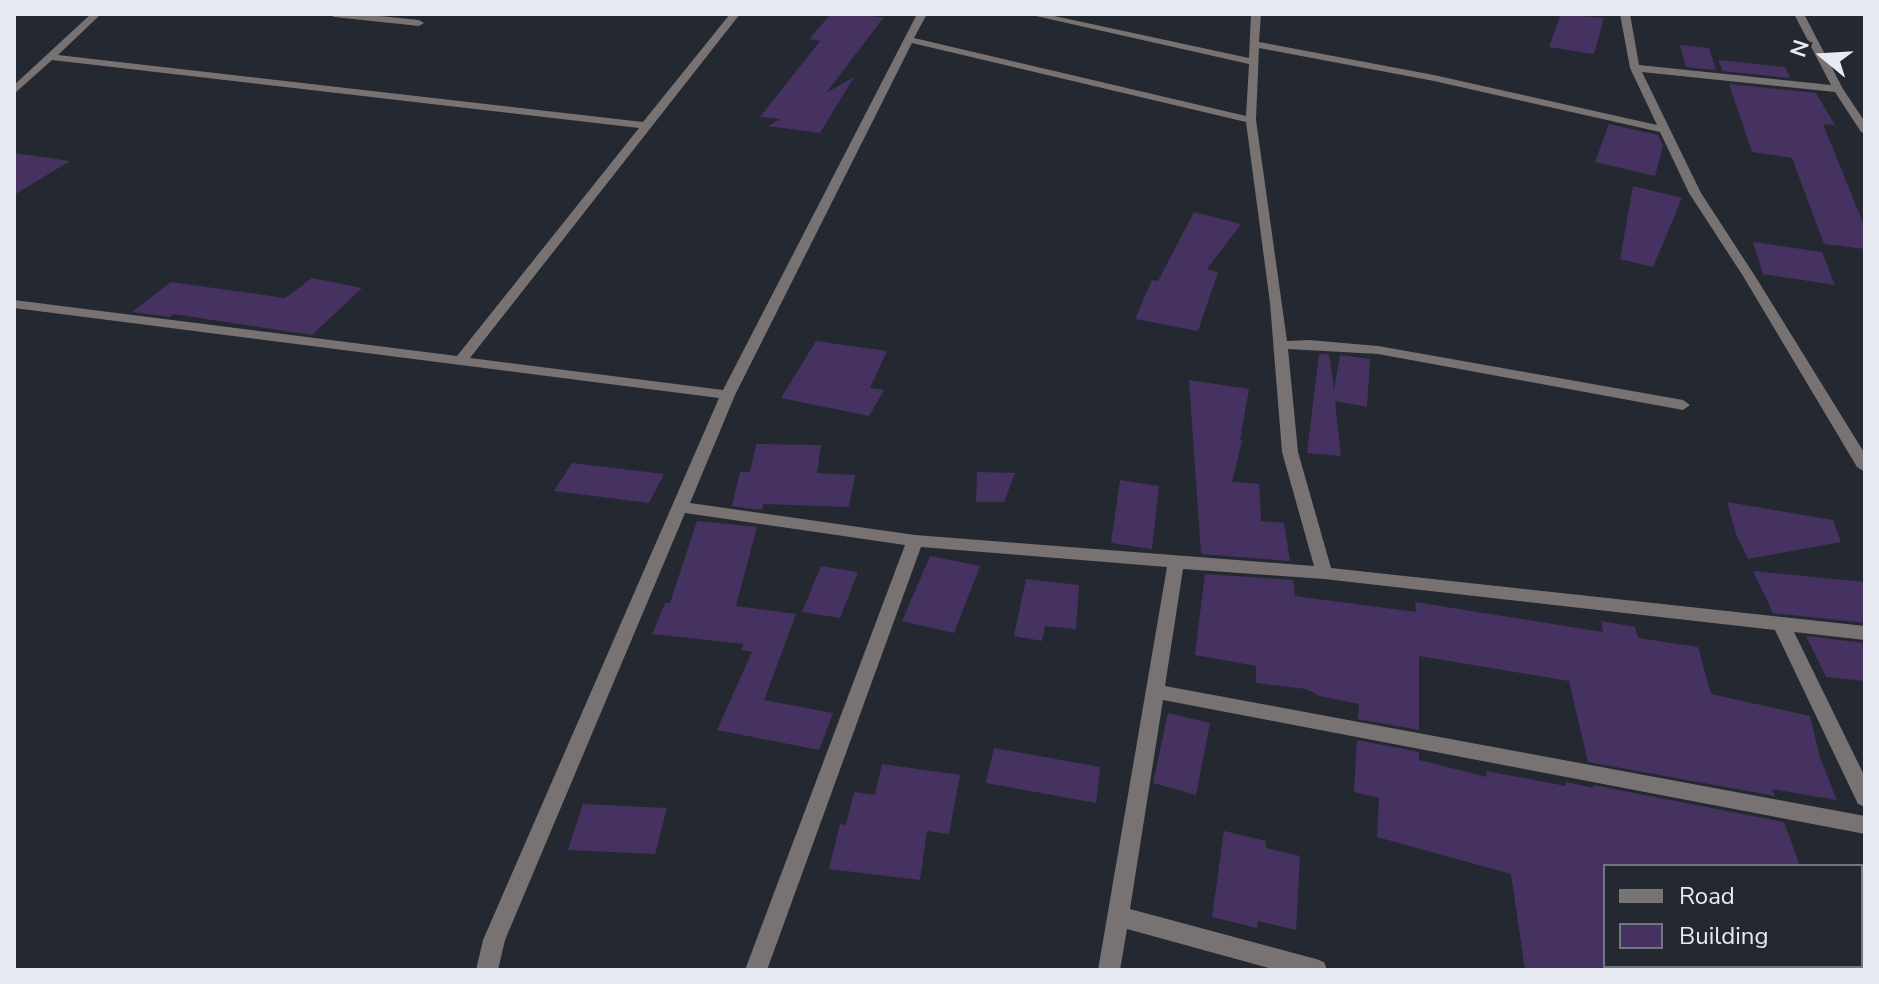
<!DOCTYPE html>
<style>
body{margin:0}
#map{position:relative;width:1879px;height:984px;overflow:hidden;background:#242831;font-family:"Nunito Sans",sans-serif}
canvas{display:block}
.frame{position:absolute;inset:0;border:16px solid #e7eaf0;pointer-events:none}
.legend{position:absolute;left:1603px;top:864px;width:260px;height:104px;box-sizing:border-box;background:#242831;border:2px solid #72767d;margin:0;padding:10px 14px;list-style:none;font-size:24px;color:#e7eaf0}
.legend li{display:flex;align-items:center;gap:16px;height:40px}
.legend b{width:40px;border:2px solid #72767d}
.north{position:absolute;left:1783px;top:16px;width:80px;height:80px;-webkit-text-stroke:6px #242831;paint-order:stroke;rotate:288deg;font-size:22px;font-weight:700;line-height:32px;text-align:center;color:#e7eaf0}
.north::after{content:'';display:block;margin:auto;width:28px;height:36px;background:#e7eaf0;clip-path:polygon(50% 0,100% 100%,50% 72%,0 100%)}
</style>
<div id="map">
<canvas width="1879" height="984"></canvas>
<div class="frame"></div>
<ul class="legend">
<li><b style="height:10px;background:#787272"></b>Road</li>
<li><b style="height:22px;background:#463260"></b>Building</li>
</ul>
<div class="north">N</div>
</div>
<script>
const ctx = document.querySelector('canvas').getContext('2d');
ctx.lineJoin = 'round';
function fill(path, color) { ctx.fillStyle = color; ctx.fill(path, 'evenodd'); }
fill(new Path2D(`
 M 831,14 L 884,17 L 826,93 L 854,77 L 820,133 L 768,126 L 780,119 L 760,117 L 820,41 L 809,39 Z
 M 1561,14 L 1604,18 L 1594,54 L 1549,47 Z
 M 1680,45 L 1709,48 L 1716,70 L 1686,67 Z
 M 1718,60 L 1785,67 L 1790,78 L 1723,71 Z
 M 1729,84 L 1816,93 L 1835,125 L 1823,124 L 1865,228 L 1865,249 L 1824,244 L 1792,158 L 1752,152 Z
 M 1609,124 L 1658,135 L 1663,146 L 1655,176 L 1595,162 Z
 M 14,153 L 70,161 L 14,195 Z
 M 1633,186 L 1682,198 L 1653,267 L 1620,259 Z
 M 1194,212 L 1241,224 L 1207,269 L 1218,272 L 1198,331 L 1135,319 L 1152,280 L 1158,281 Z
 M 1753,242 L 1822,252 L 1835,285 L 1763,274 Z
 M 312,278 L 362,288 L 312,335 L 173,314 L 170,317 L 132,312 L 171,282 L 285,298 Z
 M 816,341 L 887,351 L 870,388 L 884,390 L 869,416 L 781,398 Z
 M 1319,354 L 1329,354 L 1334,390 L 1340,355 L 1370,359 L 1367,407 L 1335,401 L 1341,456 L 1307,453 Z
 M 1189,380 L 1249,389 L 1240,440 L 1242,441 L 1232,482 L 1259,484 L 1261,521 L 1284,523 L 1290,561 L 1201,554 Z
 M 756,444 L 821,445 L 817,473 L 855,475 L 849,507 L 763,504 L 762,510 L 732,506 L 740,472 L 750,472 Z
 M 572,463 L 664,474 L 649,503 L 554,491 Z
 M 977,472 L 1015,473 L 1004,502 L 976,502 Z
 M 1120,480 L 1159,486 L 1152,549 L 1111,543 Z
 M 1727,502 L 1833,520 L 1841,542 L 1748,559 L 1736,534 Z
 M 697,521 L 757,527 L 736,606 L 796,614 L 764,700 L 833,713 L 819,750 L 717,730 L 752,652 L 741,650 L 744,644 L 652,634 L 665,603 L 670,603 Z
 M 930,556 L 980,566 L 954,633 L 902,621 Z
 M 821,566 L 858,572 L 840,618 L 802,612 Z
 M 1753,571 L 1865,582 L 1865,623 L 1773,613 Z
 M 1205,574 L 1293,580 L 1295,596 L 1416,612 L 1415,602 L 1603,632 L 1601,621 L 1635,627 L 1638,638 L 1698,647 L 1711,694 L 1810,716 L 1820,758 L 1837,800 L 1772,789 L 1775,796 L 1588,762 L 1569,681 L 1419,656 L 1419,730 L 1358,719 L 1359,704 L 1320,696 L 1306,689 L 1256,683 L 1256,666 L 1195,655 Z
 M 1026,579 L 1079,585 L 1076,629 L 1045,626 L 1042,641 L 1014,636 Z
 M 1806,636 L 1865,643 L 1865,681 L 1826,677 Z
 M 1168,713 L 1210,723 L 1196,795 L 1153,783 Z
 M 1357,740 L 1419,752 L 1419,760 L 1487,777 L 1486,771 L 1566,786 L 1566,782 L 1594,788 L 1593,785 L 1784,822 L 1800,866 L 1605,866 L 1605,970 L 1525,970 L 1511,874 L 1377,837 L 1379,798 L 1354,792 Z
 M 994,748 L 1100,767 L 1096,803 L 986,783 Z
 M 882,764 L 960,775 L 949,834 L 927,831 L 920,880 L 829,869 L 840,824 L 846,825 L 854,792 L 875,795 Z
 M 583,804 L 667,808 L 655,854 L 568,850 Z
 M 1224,831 L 1266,841 L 1266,848 L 1300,856 L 1296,930 L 1258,921 L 1257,928 L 1212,917 Z`), '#463260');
fill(new Path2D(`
 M 91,14 L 101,14 L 58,55 L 643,122 L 730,14 L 740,14 L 470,358 L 723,390 L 917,14 L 927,14 L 914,38 L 1246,116 L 1249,64 L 1027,14 L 1045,14 L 1249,58 L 1251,14 L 1261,14 L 1259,42 L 1434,75 L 1657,125 L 1630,68 L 1620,14 L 1630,14 L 1639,65 L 1831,85 L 1794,14 L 1804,14 L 1843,89 L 1865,122 L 1865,133 L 1861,132 L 1835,92 L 1642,72 L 1701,193 L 1755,276 L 1865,454 L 1865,472 L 1857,467 L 1743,276 L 1689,193 L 1660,132 L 1434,81 L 1259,48 L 1256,120 L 1287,341 L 1309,340 L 1378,346 L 1683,400 L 1690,405 L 1683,410 L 1378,354 L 1288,349 L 1298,452 L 1331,568 L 1865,626 L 1865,640 L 1794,632 L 1865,777 L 1865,807 L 1858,804 L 1775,630 L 1324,579 L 1183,569 L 1165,686 L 1865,816 L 1865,834 L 1163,700 L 1130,909 L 1316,959 L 1324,962 L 1327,970 L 1276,970 L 1127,929 L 1120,970 L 1098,970 L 1167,567 L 921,547 L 767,970 L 745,970 L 905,545 L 685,513 L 505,940 L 498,970 L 476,970 L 483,940 L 719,398 L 14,308 L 14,300 L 457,356 L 639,128 L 52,60 L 14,94 L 14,85 ZM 912,43 L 1246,122 L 1270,303 L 1282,452 L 1314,566 L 915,535 L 690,503 L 735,395 Z
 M 329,14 L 360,14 L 419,20 L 424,23 L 419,26 L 334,17 Z`), '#787272');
</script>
